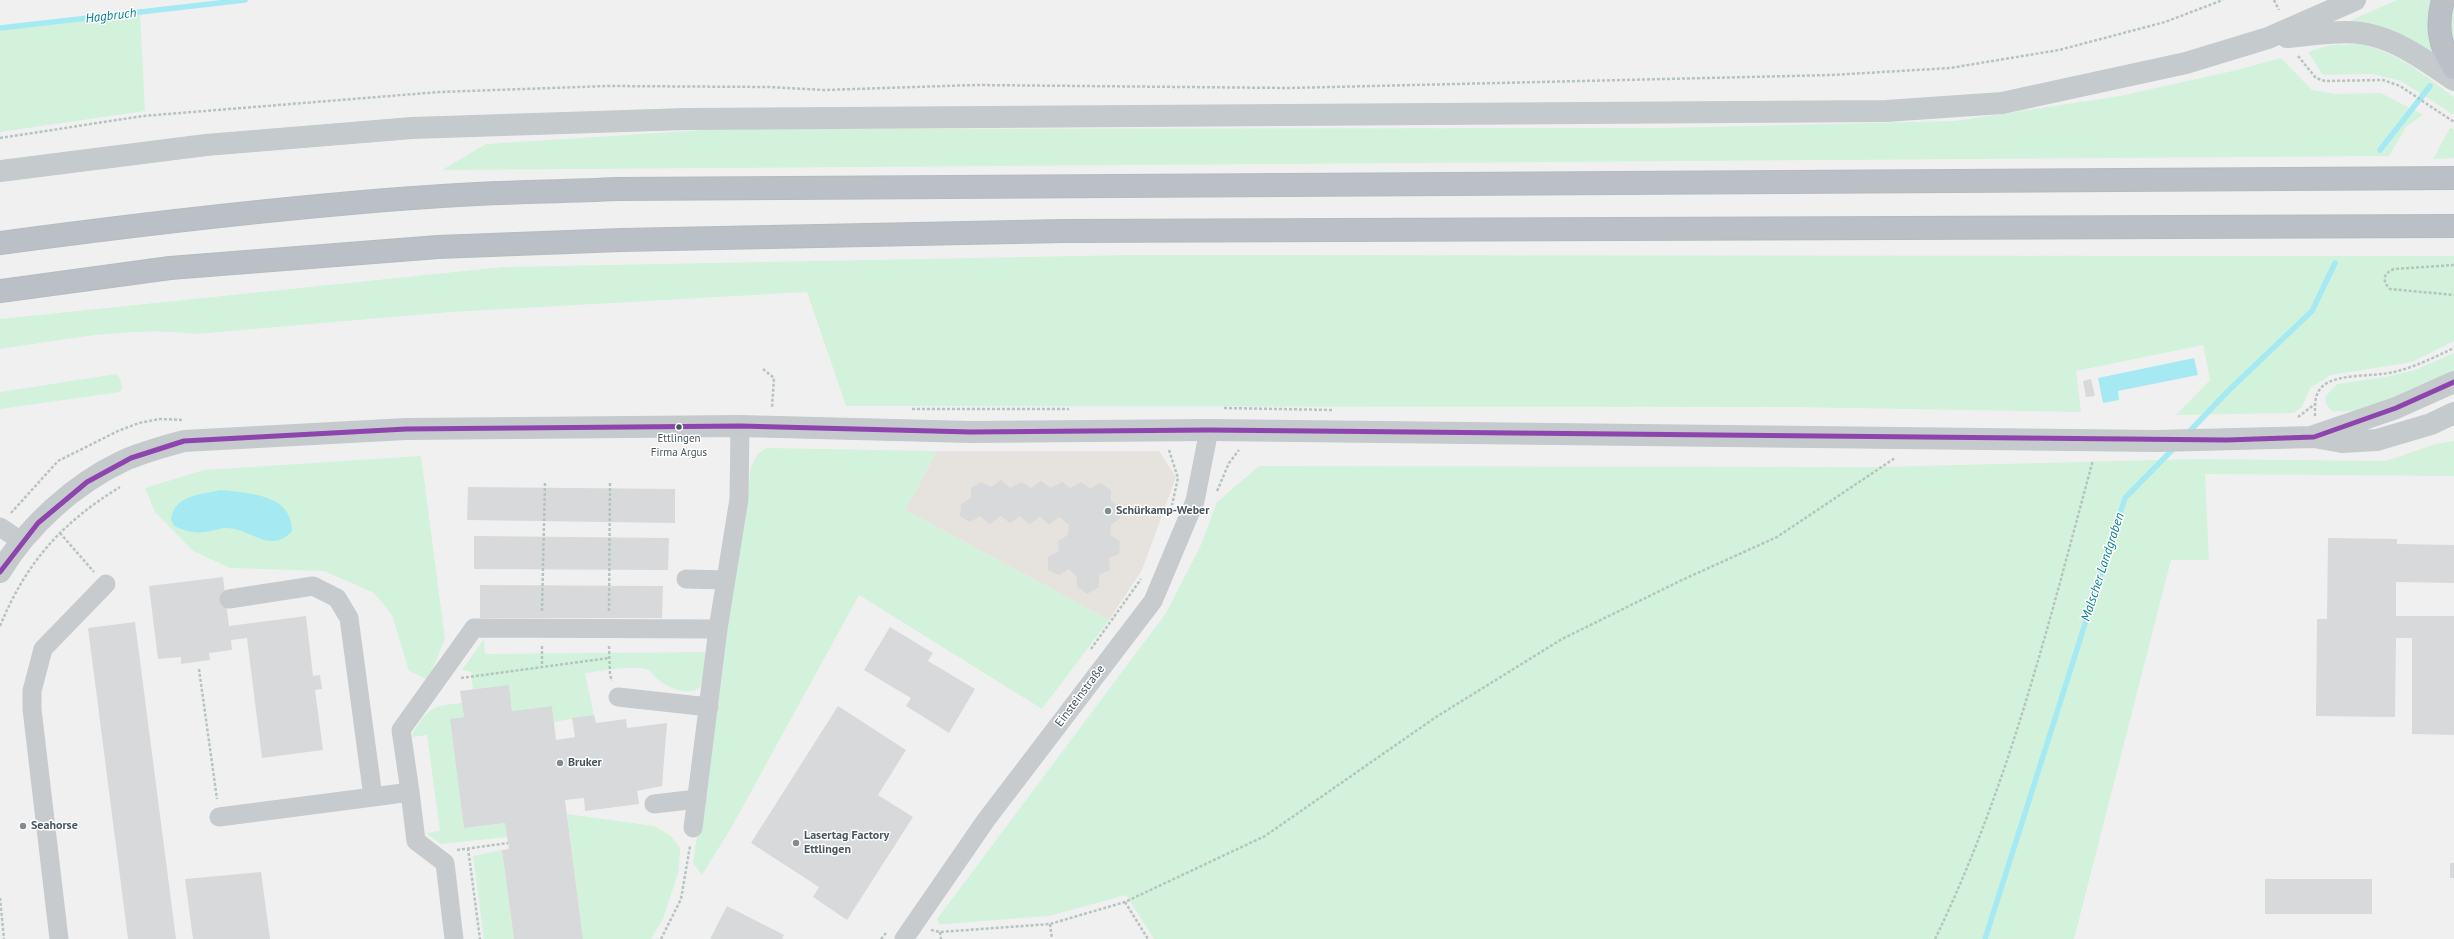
<!DOCTYPE html>
<meta charset="utf-8">
<style>
body{margin:0}
canvas{display:block;background:#f1f0f0}
</style>
<canvas width="2454" height="939"></canvas>
<script>
const ctx = document.querySelector('canvas').getContext('2d');
ctx.lineJoin = 'round';
function fill(path, color) { ctx.fillStyle = color; ctx.fill(path, 'evenodd'); }
function strokePath(path, color, width, dash) { ctx.strokeStyle = color; ctx.lineWidth = width; ctx.lineCap = dash ? 'butt' : 'round'; ctx.setLineDash(dash || []); ctx.stroke(path); }
function write(font, color, halo, rows, align = 'center') {
  ctx.font = font + ' "PT Sans",sans-serif'; ctx.lineWidth = 3; ctx.setLineDash([]); ctx.textBaseline = 'middle'; ctx.strokeStyle = halo; ctx.fillStyle = color; for (const [text, x, y, turn = 0] of rows) {
    ctx.save(); ctx.translate(x, y); ctx.rotate((+turn || 0) * Math.PI / 180); ctx.textAlign = isNaN(turn) ? turn : align; if (halo) ctx.strokeText(text, 0, 0); ctx.fillText(text, 0, 0); ctx.restore();
  }
}
fill(new Path2D(`
 M 937,451 L 1159,451 L 1176,477 L 1142,570 L 1109,620 L 905,510 Z`), '#e6e3de');
fill(new Path2D(`
 M 2397,0 L 2435,0 L 2441,63 L 2347,22 Z
 M 2452,0 L 2454,0 L 2454,54 L 2447,46 Z
 M 140,11 L 145,111 L 0,132 L 0,27 Z
 M 2360,44 C 2397,52 2424,75 2454,97 L 2454,115 L 2401,81 L 2372,74 L 2323,75 L 2308,52 L 2330,45 Z
 M 2281,58 L 2312,90 L 2335,94 L 2381,93 L 2423,115 L 2406,127 L 2389,156 L 442,170 L 486,144 L 720,129 L 1663,128 L 1955,121 L 2120,96 L 2237,70 Z
 M 2450,128 L 2454,129 L 2454,158 L 2433,159 Z
 M 1128,255 L 2454,256 L 2454,341 L 2412,362 L 2331,375 L 2310,388 L 2302,407 L 2294,413 L 2176,415 L 2210,380 L 2203,345 L 2076,371 L 2081,412 L 1791,407 L 846,406 L 807,292 L 451,312 L 195,334 C 131,326 64,340 0,349 L 0,319 L 503,267 Z
 M 2454,353 L 2454,371 C 2420,388 2371,415 2332,411 L 2326,404 L 2325,397 L 2337,384 L 2385,377 L 2415,370 Z
 M 116,374 L 120,378 L 122,388 L 120,392 L 0,409 L 0,392 Z
 M 2454,441 L 2454,476 L 2205,474 L 2209,560 L 2171,560 L 2074,939 L 1154,939 L 1126,895 L 1049,916 L 944,924 L 939,924 L 937,919 L 1166,613 L 1200,547 L 1217,502 L 1259,466 L 1880,467 L 2197,459 L 2386,461 L 2436,444 Z
 M 766,448 L 937,451 L 905,510 L 1109,620 L 1042,709 L 859,595 L 730,830 L 702,875 L 693,863 L 751,467 L 757,455 Z
 M 421,456 L 445,639 L 428,680 L 409,671 L 392,615 L 374,593 L 324,571 L 230,568 L 193,551 L 155,512 L 145,488 L 204,470 Z
 M 484,639 L 485,654 L 707,652 C 706,660 707,669 706,677 C 700,699 673,692 660,681 C 655,678 652,671 646,669 C 628,665 604,671 585,673 L 594,715 L 554,722 L 552,706 L 512,711 L 509,685 L 473,690 L 471,672 L 462,670 Z
 M 462,703 L 464,717 L 451,719 L 464,828 L 505,823 L 507,837 L 441,844 L 426,833 L 440,831 L 427,735 L 412,737 C 413,731 416,728 419,723 C 433,704 439,706 462,703 Z
 M 567,814 L 654,826 L 670,835 L 680,848 L 679,870 L 663,919 L 651,939 L 583,939 Z
 M 502,850 L 514,939 L 484,939 L 473,856 Z`), '#d3f2dc');
fill(new Path2D(`
 M 2194,358 L 2198,375 L 2118,391 L 2119,400 L 2103,403 L 2098,378 Z
 M 220,490 C 248,493 293,494 292,531 C 271,555 250,528 226,528 C 221,528 215,530 211,531 C 197,534 186,532 174,526 L 171,519 C 175,495 199,495 220,490 Z`), '#a5eaf3');
strokePath(new Path2D(`
 M 0,28 L 245,0
 M 2380,150 L 2430,86
 M 2188,433 L 2228,391 L 2312,311 L 2335,263
 M 1985,939 L 2125,498 L 2175,447`), '#a5eaf3', 5.5);
fill(new Path2D(`
 M 2091,379 L 2095,396 L 2086,397 L 2083,381 Z
 M 1001,480 L 1010,488 L 1021,482 L 1031,488 L 1041,481 L 1051,488 L 1062,482 L 1070,488 L 1081,482 L 1090,489 L 1100,483 L 1111,490 L 1111,501 L 1121,508 L 1120,518 L 1111,525 L 1110,535 L 1120,541 L 1119,554 L 1109,558 L 1110,570 L 1099,575 L 1099,587 L 1087,594 L 1077,587 L 1077,577 L 1069,569 L 1059,575 L 1048,570 L 1048,557 L 1059,551 L 1058,541 L 1068,535 L 1069,525 L 1060,517 L 1049,524 L 1040,517 L 1029,524 L 1020,516 L 1010,523 L 1001,516 L 990,524 L 980,516 L 970,522 L 960,516 L 961,504 L 971,498 L 971,488 L 981,482 L 991,487 Z
 M 468,487 L 675,489 L 675,523 L 467,520 Z
 M 474,536 L 669,538 L 668,570 L 474,569 Z
 M 2328,538 L 2397,539 L 2397,544 L 2454,545 L 2454,583 L 2396,582 L 2396,616 L 2454,616 L 2454,735 L 2412,734 L 2412,638 L 2396,638 L 2395,717 L 2316,716 L 2317,619 L 2327,619 Z
 M 223,577 L 229,626 L 306,616 L 313,676 L 320,675 L 322,689 L 315,690 L 323,750 L 262,758 L 247,638 L 231,640 L 232,650 L 209,653 L 210,660 L 181,664 L 181,657 L 158,659 L 149,586 Z
 M 480,585 L 663,586 L 662,618 L 480,618 Z
 M 135,622 L 154,769 L 176,939 L 128,939 L 88,628 Z
 M 890,627 L 933,653 L 928,661 L 975,689 L 949,733 L 906,706 L 911,698 L 864,670 Z
 M 509,685 L 512,711 L 552,706 L 556,740 L 575,737 L 572,718 L 594,715 L 596,723 L 626,719 L 627,728 L 667,723 L 662,786 L 637,791 L 639,804 L 585,811 L 584,798 L 565,800 L 583,939 L 514,939 L 502,850 L 509,849 L 505,823 L 464,828 L 450,719 L 464,717 L 460,691 Z
 M 838,706 L 906,750 L 878,795 L 913,817 L 847,920 L 813,897 L 819,887 L 751,843 Z
 M 2450,863 L 2454,863 L 2454,878 L 2450,878 Z
 M 261,872 L 270,939 L 193,939 L 185,879 Z
 M 2265,879 L 2372,879 L 2372,914 L 2265,914 Z
 M 727,906 L 784,935 L 782,939 L 710,939 Z`), '#d8d9da');
const highway = new Path2D(`
 M 2443,0 C 2436,25 2439,46 2454,68
 M 0,243 C 142,224 284,207 428,197 C 491,192 554,192 617,189 L 2454,178
 M 0,291 L 170,268 L 438,247 L 621,240 L 1064,231 L 2454,226`);
strokePath(highway, '#b4bbc1', 24);
strokePath(new Path2D(`
 M 2274,0 L 2279,10
 M 2298,56 L 2316,78 L 2325,81 L 2383,80 L 2400,86 L 2454,122
 M 0,138 L 143,116 L 439,92 L 607,86 L 769,87 L 824,90 L 976,85 L 1289,88 L 1832,75 L 1950,68 L 2059,50 L 2165,22 L 2223,0
 M 2454,265 L 2394,269 C 2384,273 2381,280 2390,289 L 2454,295
 M 763,369 L 774,378 L 772,407
 M 1224,408 L 1333,410
 M 912,409 L 1069,409
 M 2315,416 C 2315,404 2314,393 2324,385 C 2340,373 2374,377 2394,372 C 2415,367 2435,357 2454,348
 M 2298,417 L 2315,404
 M 1169,450 L 1178,478 L 1172,505
 M 1217,491 L 1229,463 L 1239,450
 M 11,513 L 58,461 L 118,431 L 139,423 L 160,419 L 184,420
 M 60,533 L 94,572
 M 542,611 L 545,481
 M 609,611 L 610,482
 M 0,626 C 26,563 61,523 120,487
 M 542,646 L 542,667
 M 609,646 L 610,675 L 612,681
 M 1091,649 L 1141,579
 M 199,669 L 217,799
 M 461,678 L 609,658
 M 468,848 L 480,939
 M 457,850 L 508,843
 M 0,898 L 4,939
 M 1125,902 L 1148,939
 M 1050,924 L 1052,939
 M 931,930 L 940,932 L 1050,924 L 1125,902 L 1265,836 L 1436,717 L 1562,639 L 1682,580 L 1777,537 L 1895,458
 M 940,932 L 941,939
 M 661,939 L 681,899 L 690,846
 M 881,939 L 886,933
 M 1935,939 C 2009,787 2049,622 2093,460`), '#b6c4bf', 2.5, [3, 2]);
strokePath(new Path2D(`
 M 0,527 L 21,541
 M 686,579 L 726,580
 M 618,697 L 709,707
 M 410,792 L 401,730 L 474,628 L 718,629
 M 373,797 L 410,792 L 416,841 L 445,863 L 454,939
 M 654,804 L 697,799
 M 219,817 L 373,797 L 349,618 L 337,598 L 313,586 L 229,599
 M 693,828 L 718,629 L 739,499 L 740,426
 M 59,939 L 32,709 L 32,691 L 43,649 L 106,584
 M 904,939 L 986,820 L 1153,601 L 1195,501 L 1209,430`), '#c7cbce', 19);
strokePath(new Path2D(`
 M 2287,37 C 2311,35 2337,30 2361,33 C 2396,38 2426,61 2454,80
 M 0,171 L 206,145 L 412,128 L 686,119 L 1886,111 L 2002,103 L 2186,63 L 2268,38 L 2355,0
 M 2314,436 L 2396,408 L 2454,382
 M 0,572 C 28,526 74,484 123,461 C 143,452 163,447 184,441 L 406,429 L 740,426 L 971,432 L 1209,430 L 2157,441 L 2314,437 L 2342,442 L 2377,440 L 2431,424 L 2454,413`), '#c5cacd', 22);
strokePath(highway, '#bac0c6', 22);
strokePath(new Path2D(`
 M 0,572 L 38,523 L 87,482 L 131,458 L 184,441 L 406,429 L 740,426 L 971,432 L 1209,430 L 2227,440 L 2314,437 L 2396,408 L 2454,382`), '#8e44ad', 5);
for (const [x, y, r, color] of [
 [679,427,3.5,"#46555f"],
 [1108,511,4,"#828b92"],
 [560,763,4,"#828b92"],
 [23,826,4,"#828b92"],
 [796,843,4,"#828b92"]
]) { const dot = new Path2D(); dot.arc(x, y, r, 0, 2 * Math.PI); ctx.fillStyle = color; ctx.fill(dot); strokePath(dot, '#fff', 1.5); }
write('11px', '#46555f', '#fff', [
 ["Ettlingen",679,439],
 ["Firma Argus",679,453]
]);
write('bold 12px', '#46555f', '#fff', [
 ["Schürkamp-Weber",1116,511],
 ["Bruker",568,763],
 ["Seahorse",31,826],
 ["Lasertag Factory",804,836],
 ["Ettlingen",804,850]
], 'left');
write('12px', '#46555f', '#fff', [
 ["Einsteinstraße",1080,696,-53]
]);
write('italic 13px', '#047e8e', '#fff', [
 ["Hagbruch",111,16,-7],
 ["Malscher Landgraben",2103,567,-72]
]);
</script>
